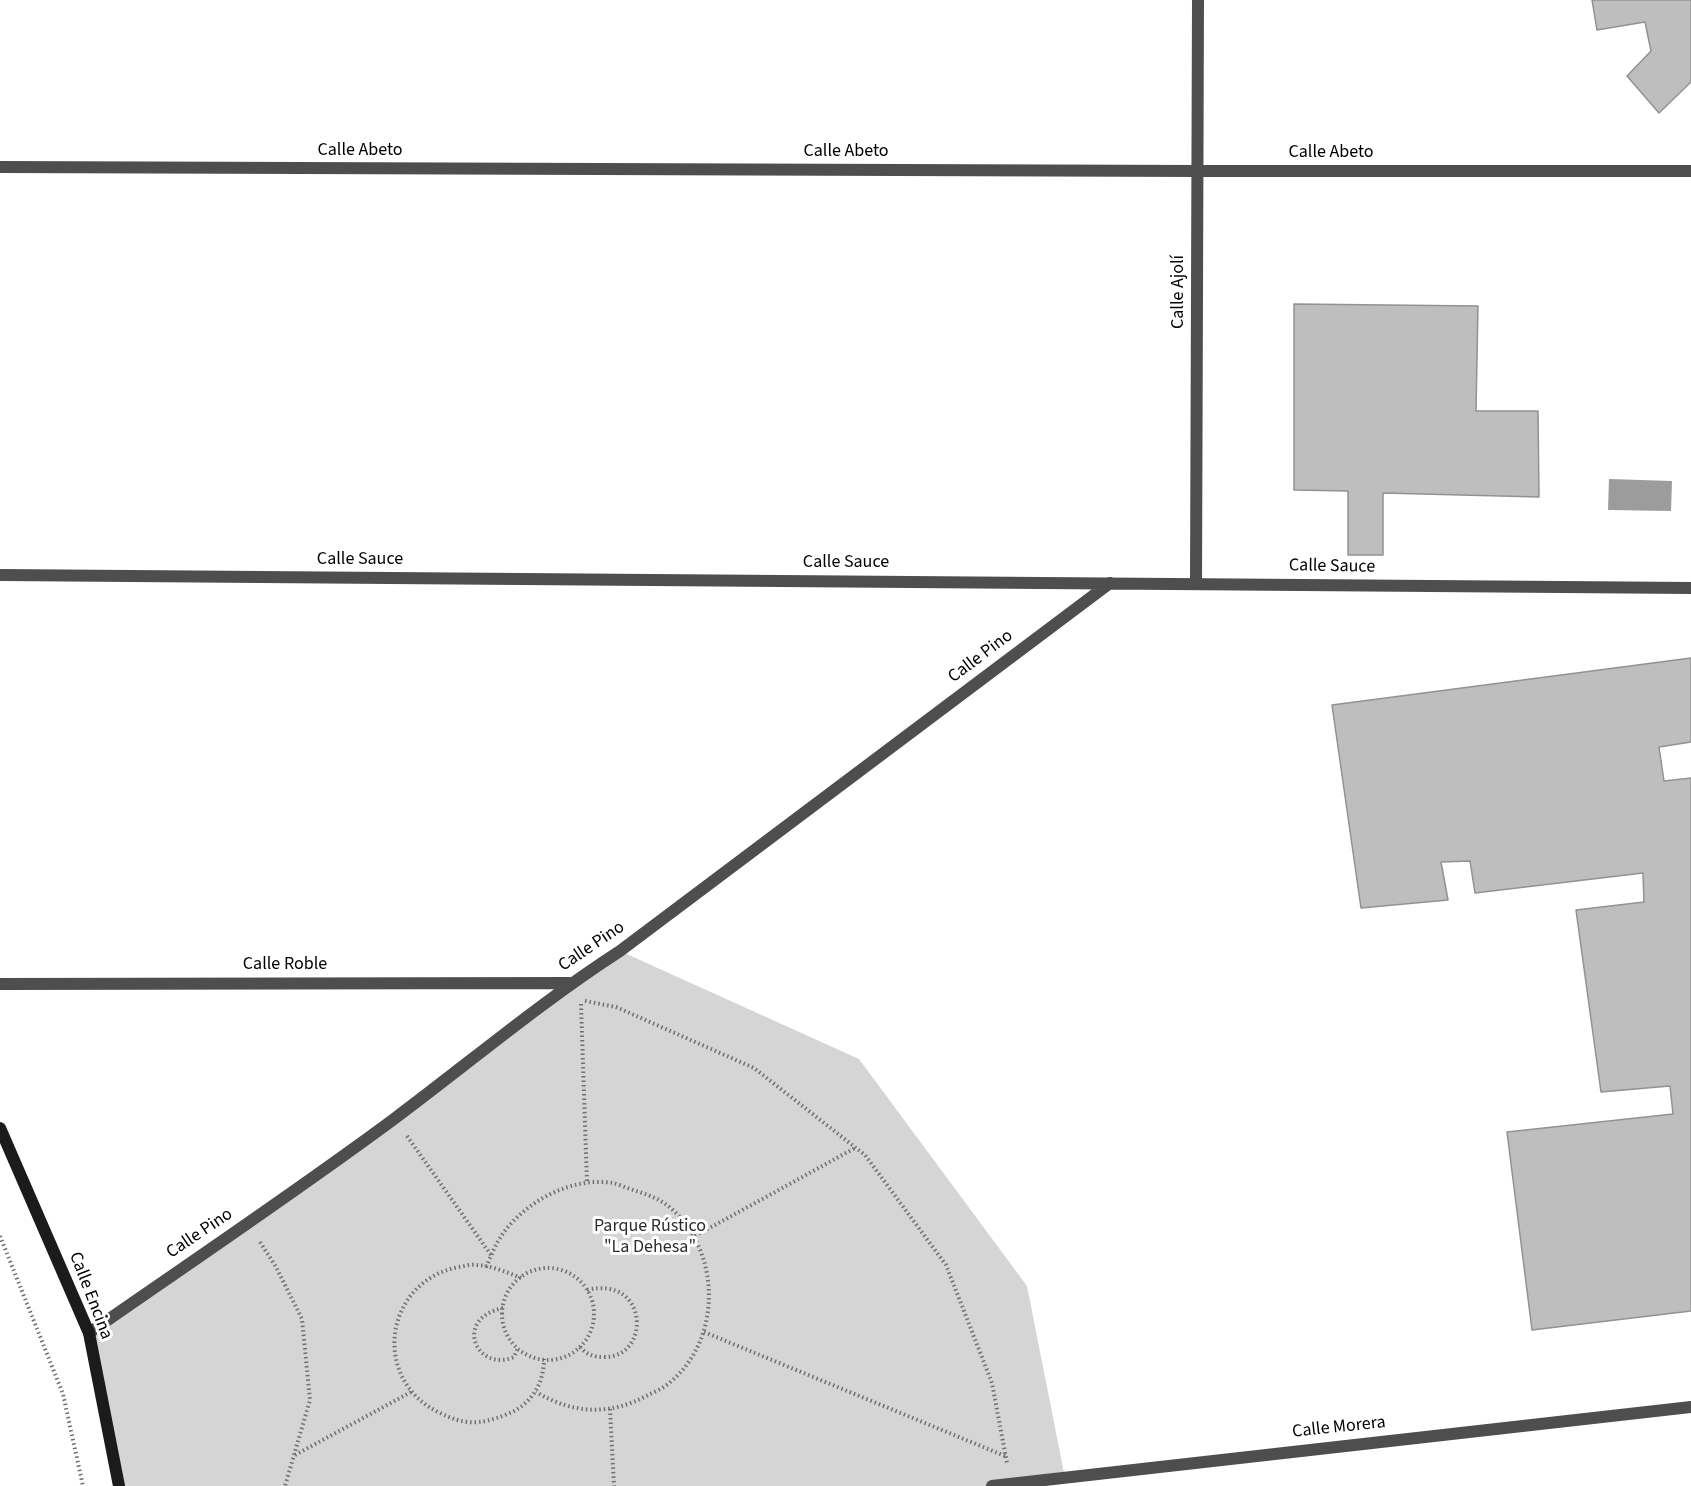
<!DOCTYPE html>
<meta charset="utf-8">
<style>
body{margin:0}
canvas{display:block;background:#fff}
</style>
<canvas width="1691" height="1486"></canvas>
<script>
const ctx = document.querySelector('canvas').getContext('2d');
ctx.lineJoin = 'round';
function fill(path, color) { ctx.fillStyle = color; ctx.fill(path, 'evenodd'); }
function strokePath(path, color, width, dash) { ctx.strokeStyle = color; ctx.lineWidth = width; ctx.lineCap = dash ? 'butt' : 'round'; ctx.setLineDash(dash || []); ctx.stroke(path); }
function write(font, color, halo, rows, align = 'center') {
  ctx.font = font + ' "Source Sans 3",sans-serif'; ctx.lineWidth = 6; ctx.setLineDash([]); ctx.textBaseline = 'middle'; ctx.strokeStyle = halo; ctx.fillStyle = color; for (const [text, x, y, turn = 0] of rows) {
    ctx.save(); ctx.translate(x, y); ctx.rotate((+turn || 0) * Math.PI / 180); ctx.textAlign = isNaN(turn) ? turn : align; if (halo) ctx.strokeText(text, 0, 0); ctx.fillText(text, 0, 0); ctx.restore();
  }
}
fill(new Path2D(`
 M 620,951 L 859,1059 L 1027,1286 L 1065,1478 L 992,1486 L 119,1486 L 89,1333 Z`), '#d5d5d5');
fill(new Path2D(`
 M 1609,479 L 1672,481 L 1671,511 L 1608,510 Z`), '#9c9c9c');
const building = new Path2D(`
 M 1592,0 L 1691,0 L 1691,82 L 1659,113 L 1627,76 L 1651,51 L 1645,22 L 1597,30 Z
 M 1294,304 L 1478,306 L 1476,411 L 1538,411 L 1539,497 L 1383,493 L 1383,555 L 1348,555 L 1348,491 L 1294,490 Z
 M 1691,658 L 1691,742 L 1659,747 L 1664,781 L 1691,778 L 1691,1311 L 1532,1330 L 1507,1132 L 1673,1114 L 1670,1086 L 1601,1092 L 1576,910 L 1644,902 L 1643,873 L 1475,893 L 1470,861 L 1441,862 L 1448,900 L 1361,908 L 1332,705 Z`);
fill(building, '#bebebe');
strokePath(building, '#929292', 1.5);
strokePath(new Path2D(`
 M 585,1001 L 616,1007 L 754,1068 L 865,1155 L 946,1265 L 992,1383 L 1007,1463
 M 581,1004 L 587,1183
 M 407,1136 L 491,1255
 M 0,1236 L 63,1394 L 83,1486
 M 695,1236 L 855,1148
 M 260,1242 L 276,1267 L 302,1319 L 310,1400 L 285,1486
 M 486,1267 C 491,1257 494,1247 500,1238 C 522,1203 571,1176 613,1183 C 618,1184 624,1187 630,1189 C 646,1194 662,1199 674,1211 C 722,1257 721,1342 668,1384 C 662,1389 654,1392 648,1395 C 610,1416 573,1414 536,1392
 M502 1314a46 46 0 1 1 92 0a46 46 0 1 1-92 0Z
 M 521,1278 C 507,1272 492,1266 477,1265 C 471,1264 465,1266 459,1267 C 384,1281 370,1380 440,1413 C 464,1425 480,1425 505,1415 C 530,1406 544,1385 544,1359
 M 503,1308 C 452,1319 477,1373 514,1357 L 518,1348
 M 704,1332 L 1005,1456
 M 580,1347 C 587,1355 594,1357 605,1357 C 651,1357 649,1275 587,1290
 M 610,1409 L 614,1486
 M 295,1455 L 411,1392`), '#707070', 4, [1.5, 3]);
strokePath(new Path2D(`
 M 0,167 L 1198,171 L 1691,171
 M 0,575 L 1691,588
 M 1196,584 L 1198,0
 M 0,984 L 570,983
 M 89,1333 C 191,1262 294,1193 394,1119 C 469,1063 541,1002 620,951 L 1110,583
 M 992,1486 L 1691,1407`), '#4e4e4e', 12);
strokePath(new Path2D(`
 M 0,1128 L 89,1333 L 119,1486`), '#1b1b1b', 12);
write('18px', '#000', '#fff', [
 ["Calle Abeto",360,151],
 ["Calle Abeto",846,152],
 ["Calle Abeto",1331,153],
 ["Calle Ajolí",1179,292,-90],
 ["Calle Sauce",360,560],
 ["Calle Sauce",846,563],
 ["Calle Sauce",1332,567,1],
 ["Calle Pino",981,657,-37],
 ["Calle Pino",592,947,-34],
 ["Calle Roble",285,965],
 ["Calle Pino",200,1234,-34],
 ["Calle Encina",90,1296,69],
 ["Calle Morera",1339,1428,-6]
]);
write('18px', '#2c2c2c', '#fff', [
 ["Parque Rústico",650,1227],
 ["\"La Dehesa\"",650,1248]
]);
</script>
